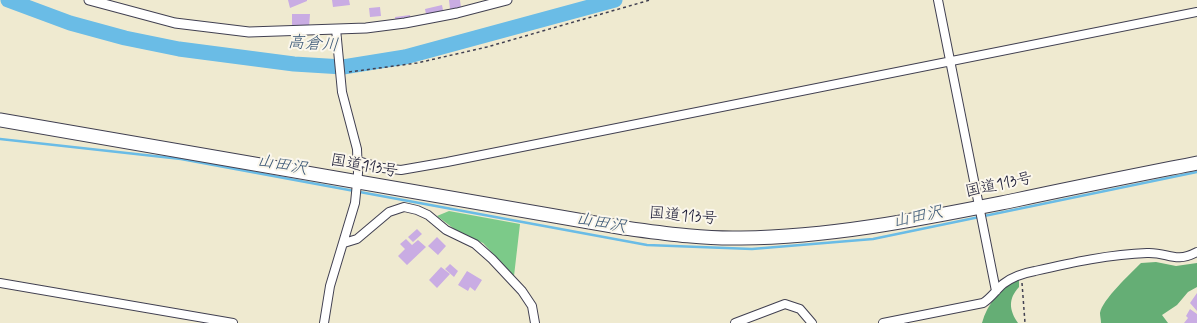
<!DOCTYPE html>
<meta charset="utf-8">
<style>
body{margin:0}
canvas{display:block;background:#efead0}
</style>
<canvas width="1197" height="323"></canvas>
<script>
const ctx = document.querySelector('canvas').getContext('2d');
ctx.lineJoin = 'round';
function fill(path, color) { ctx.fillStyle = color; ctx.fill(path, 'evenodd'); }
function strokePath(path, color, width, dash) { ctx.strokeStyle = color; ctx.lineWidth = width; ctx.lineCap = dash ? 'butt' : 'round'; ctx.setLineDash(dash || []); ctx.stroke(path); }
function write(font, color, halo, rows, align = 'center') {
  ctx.font = font + ' Mynerve,"Klee One",sans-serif'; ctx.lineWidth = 4; ctx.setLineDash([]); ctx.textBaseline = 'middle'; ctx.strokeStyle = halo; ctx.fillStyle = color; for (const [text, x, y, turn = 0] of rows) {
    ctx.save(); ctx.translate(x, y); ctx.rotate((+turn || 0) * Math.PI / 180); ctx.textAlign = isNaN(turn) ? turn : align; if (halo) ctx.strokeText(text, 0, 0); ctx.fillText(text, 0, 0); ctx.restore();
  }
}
fill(new Path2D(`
 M 449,211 L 520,224 L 514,276 L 483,243 L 461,234 L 437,216 Z`), '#7cca89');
fill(new Path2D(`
 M 1156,262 L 1176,266 L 1197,263 L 1197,287 L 1188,292 L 1177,305 L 1162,315 L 1168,323 L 1101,323 C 1101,320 1100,316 1100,313 C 1102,300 1131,273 1141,263 Z
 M 1019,278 L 1019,287 C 1008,299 1009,310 1018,323 L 982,323 C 987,304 1001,288 1019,278 Z`), '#65ae75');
strokePath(new Path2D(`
 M 0,139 L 181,159 L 647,245 L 752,249 L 873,239 L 1197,172`), '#6abce6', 2.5);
strokePath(new Path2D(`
 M 8,0 L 70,23 L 125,38 L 179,49 L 294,64 L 343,67 L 405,57 L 615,0`), '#6abce6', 15);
fill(new Path2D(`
 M 288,0 L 307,0 L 307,1 L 290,8 Z
 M 332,0 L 349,0 L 350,5 L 333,7 Z
 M 449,0 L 460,0 L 461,8 L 450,9 Z
 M 442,5 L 444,15 L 427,19 L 425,9 Z
 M 380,7 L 381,16 L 370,17 L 369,8 Z
 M 292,14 L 310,14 L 309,27 L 292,26 Z
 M 410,15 L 411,23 L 396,25 L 395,17 Z
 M 417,229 L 422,234 L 413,242 L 408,237 Z
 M 437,237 L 446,246 L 438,255 L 428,246 Z
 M 406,239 L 412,245 L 418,240 L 426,247 L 407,265 L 398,256 L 405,249 L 400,244 Z
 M 450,264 L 458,271 L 454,277 L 445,269 Z
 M 441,267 L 450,274 L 437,288 L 429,280 Z
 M 467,271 L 482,280 L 475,291 L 470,287 L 468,291 L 458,285 Z
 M 1197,293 L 1197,311 L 1190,303 Z
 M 1190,309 L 1197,314 L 1197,323 L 1184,323 L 1188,318 L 1186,316 Z`), '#c9ace3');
const minor = new Path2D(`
 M 938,0 L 996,291
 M 358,161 L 383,168 L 401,170 L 447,162 L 1197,12
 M 344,243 L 357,239 L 389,212 L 404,207 L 417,210 L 428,215 L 446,230 L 475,244 L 492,259 L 522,291 L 532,306 L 535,323
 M 0,283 L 233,323
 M 324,323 L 330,286 L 355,203 L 358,173 L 357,149 L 342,92 L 336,29
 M 735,323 L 785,304 L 800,309 L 812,323
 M 883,323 L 983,303 C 991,298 996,290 1003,284 C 1013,276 1024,273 1035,271 C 1070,263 1111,254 1147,253 C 1169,252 1174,264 1197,252`);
const tertiary = new Path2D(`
 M 89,0 L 175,23 L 249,32 L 366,28 L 405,23 L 457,13 L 507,0`);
const trunk = new Path2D(`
 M 0,120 L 624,228 C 662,233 702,239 741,238 C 834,237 925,218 1016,200 C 1076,187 1137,175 1197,163`);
strokePath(minor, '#414051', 10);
strokePath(tertiary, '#414051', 11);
strokePath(trunk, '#414051', 15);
strokePath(new Path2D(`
 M 349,72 L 417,63 L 487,47 L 650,0
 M 1022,283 L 1025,323`), '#414051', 1.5, [3, 3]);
strokePath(minor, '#fff', 8);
strokePath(tertiary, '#fff', 9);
strokePath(trunk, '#fff', 13);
write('16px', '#22223b', '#fbf7ec', [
 ["国道113号",364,167,10],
 ["国道113号",999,186,-12],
 ["国道113号",683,217,5]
]);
write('italic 17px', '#3b5877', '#fbf7ec', [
 ["高倉川",313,45,4],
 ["山田沢",282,166,10],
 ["山田沢",918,218,-12],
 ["山田沢",601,224,10]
]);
</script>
